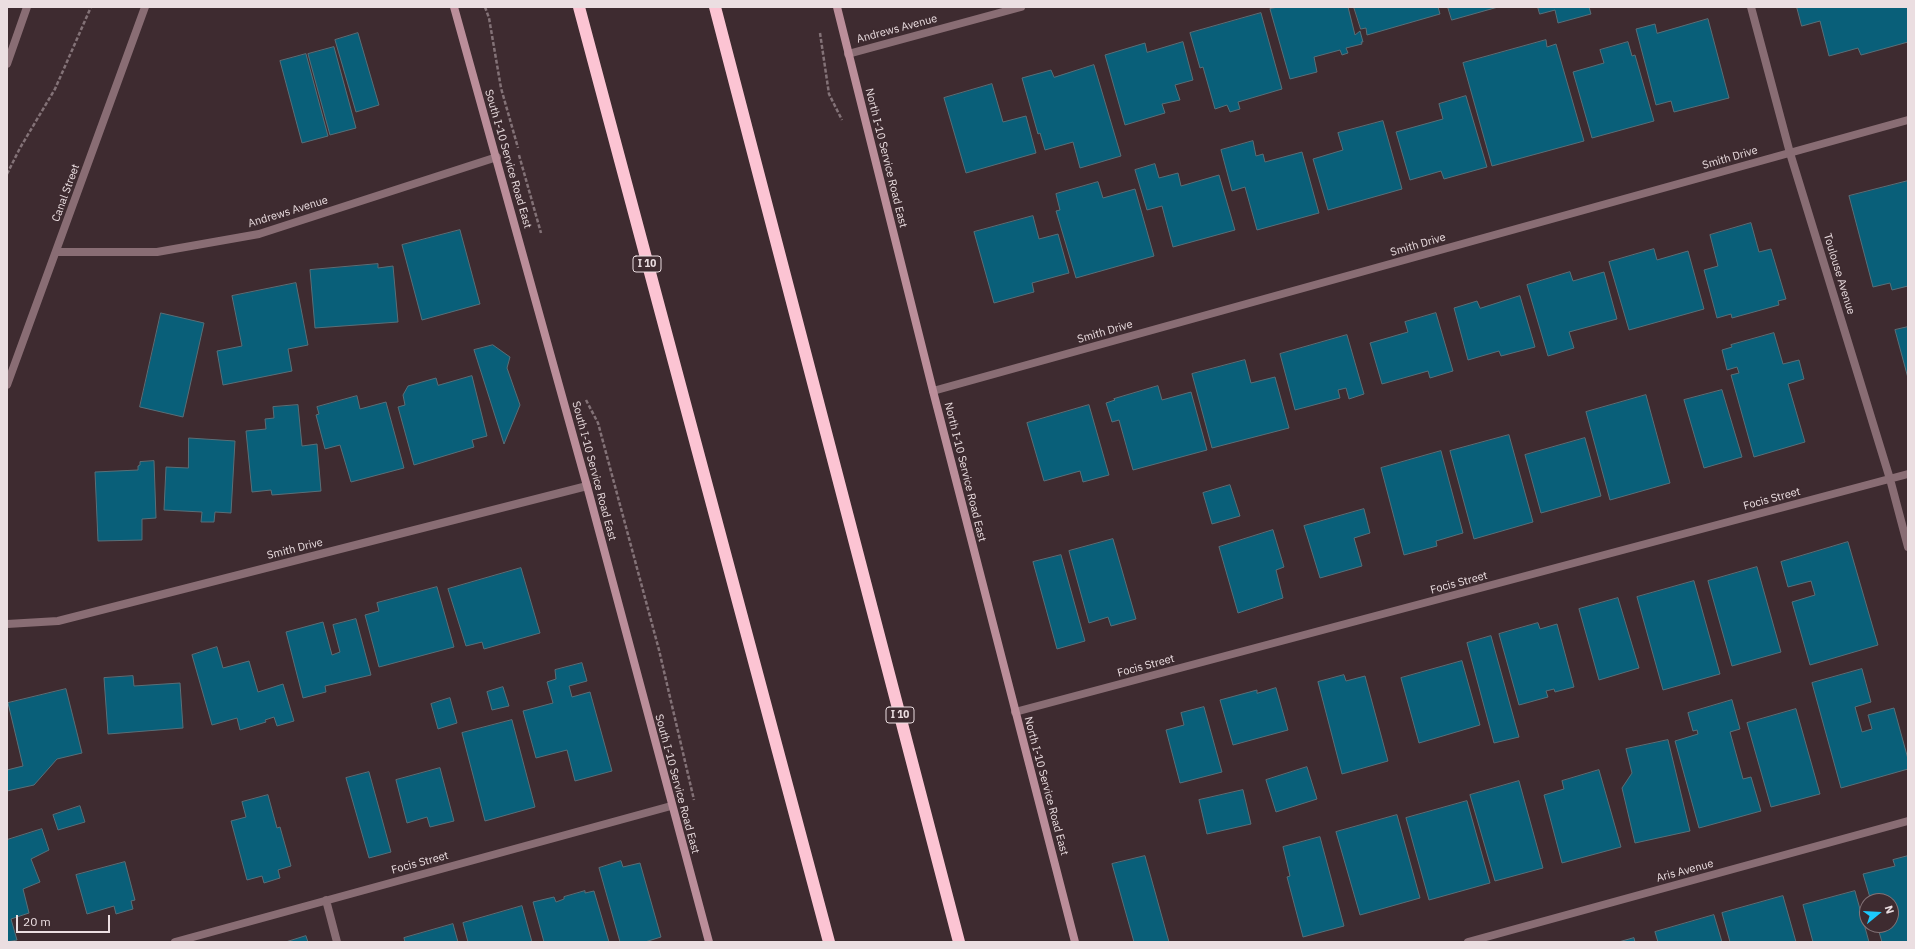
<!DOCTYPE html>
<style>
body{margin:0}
#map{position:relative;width:1915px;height:949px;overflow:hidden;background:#3e2b30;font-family:"IBM Plex Sans",sans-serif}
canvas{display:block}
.frame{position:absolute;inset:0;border:8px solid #ebdee1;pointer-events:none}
.north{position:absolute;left:1859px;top:893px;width:40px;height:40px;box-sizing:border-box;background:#3e2b30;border:1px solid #837377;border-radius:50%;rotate:72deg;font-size:11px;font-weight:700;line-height:16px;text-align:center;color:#ebdee1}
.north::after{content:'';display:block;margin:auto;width:14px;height:18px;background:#1cc9fc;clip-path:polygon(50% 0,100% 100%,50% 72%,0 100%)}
.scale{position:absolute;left:16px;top:915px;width:94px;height:18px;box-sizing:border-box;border:2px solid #ebdee1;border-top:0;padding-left:5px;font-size:12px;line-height:14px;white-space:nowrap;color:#ebdee1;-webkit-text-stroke:3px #3e2b30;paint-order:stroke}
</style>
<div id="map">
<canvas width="1915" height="949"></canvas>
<div class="frame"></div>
<div class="north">N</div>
<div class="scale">20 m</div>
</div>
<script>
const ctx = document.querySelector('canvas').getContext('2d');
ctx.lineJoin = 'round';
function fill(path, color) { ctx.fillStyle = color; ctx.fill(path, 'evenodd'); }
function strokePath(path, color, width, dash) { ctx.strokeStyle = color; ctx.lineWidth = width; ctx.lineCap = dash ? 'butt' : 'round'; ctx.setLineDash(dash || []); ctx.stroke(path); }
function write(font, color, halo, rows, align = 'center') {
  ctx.font = font + ' "IBM Plex Sans",sans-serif'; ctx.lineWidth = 3; ctx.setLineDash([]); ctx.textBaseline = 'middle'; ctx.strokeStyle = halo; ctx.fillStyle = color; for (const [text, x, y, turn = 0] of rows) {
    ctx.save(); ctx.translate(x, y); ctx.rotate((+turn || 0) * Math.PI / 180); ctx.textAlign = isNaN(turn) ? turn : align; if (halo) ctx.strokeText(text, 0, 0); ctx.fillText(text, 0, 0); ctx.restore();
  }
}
const building = new Path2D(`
 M 1278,7 L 1348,7 L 1355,35 L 1360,31 L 1363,42 L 1361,42 L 1362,44 L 1346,48 L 1348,53 L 1342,55 L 1340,50 L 1314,57 L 1317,72 L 1290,79 L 1270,9 Z
 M 1354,7 L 1438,7 L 1440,14 L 1367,35 L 1366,28 L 1361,29 Z
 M 1448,7 L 1498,7 L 1452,20 Z
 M 1538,7 L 1589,7 L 1591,14 L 1558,23 L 1555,10 L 1540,14 Z
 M 1797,7 L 1908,7 L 1908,42 L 1861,55 L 1858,48 L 1829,56 L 1820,21 L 1802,26 Z
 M 1261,13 L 1282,89 L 1238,102 L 1240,109 L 1230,112 L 1227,105 L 1215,109 L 1203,67 L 1200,68 L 1190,33 Z
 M 1708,19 L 1729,98 L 1674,112 L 1671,101 L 1656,105 L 1636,29 L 1655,24 L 1657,33 Z
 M 358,33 L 379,105 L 356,112 L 335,40 Z
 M 1546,40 L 1547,47 L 1556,44 L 1584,141 L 1492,166 L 1463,63 Z
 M 1183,42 L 1193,80 L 1175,85 L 1180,100 L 1162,104 L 1165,113 L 1125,125 L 1105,55 L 1145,43 L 1147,52 Z
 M 1628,42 L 1632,56 L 1635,55 L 1654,121 L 1592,138 L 1573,72 L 1604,63 L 1600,50 Z
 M 334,47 L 356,128 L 330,135 L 308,54 Z
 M 306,54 L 328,136 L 302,143 L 280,61 Z
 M 1094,65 L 1121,156 L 1080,168 L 1073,142 L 1045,150 L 1040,133 L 1038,134 L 1022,78 L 1051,70 L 1054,77 Z
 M 992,84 L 1003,122 L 1026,116 L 1036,153 L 966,173 L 944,98 Z
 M 1466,96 L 1487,167 L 1444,179 L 1441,171 L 1410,180 L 1396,132 L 1443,119 L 1439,104 Z
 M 1383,121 L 1402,189 L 1328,210 L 1313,159 L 1343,150 L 1338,133 Z
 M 1253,141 L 1256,156 L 1263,154 L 1265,162 L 1302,152 L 1319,213 L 1257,230 L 1245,187 L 1232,191 L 1221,150 Z
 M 1155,164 L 1159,178 L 1178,173 L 1181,186 L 1219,175 L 1235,230 L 1173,247 L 1162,206 L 1147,210 L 1135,170 Z
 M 1908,181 L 1908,286 L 1892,290 L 1890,283 L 1873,287 L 1849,196 Z
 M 1098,182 L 1103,198 L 1135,189 L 1154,256 L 1076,278 L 1056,211 L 1060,210 L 1056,194 Z
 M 1033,216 L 1039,239 L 1058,234 L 1069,273 L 1032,283 L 1034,292 L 994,303 L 974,232 Z
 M 1751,223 L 1759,252 L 1771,249 L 1786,299 L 1778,301 L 1779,305 L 1732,318 L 1731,314 L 1717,318 L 1704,270 L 1718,266 L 1710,235 Z
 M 460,230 L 480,304 L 422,320 L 402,245 Z
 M 1654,249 L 1657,260 L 1688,251 L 1704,309 L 1629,330 L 1609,262 Z
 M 378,264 L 378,268 L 393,266 L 398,322 L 315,328 L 310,270 Z
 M 1570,272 L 1573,281 L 1604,272 L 1617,319 L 1569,332 L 1574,348 L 1548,356 L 1527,285 Z
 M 296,283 L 308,345 L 288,349 L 292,371 L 223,385 L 217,351 L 242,346 L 232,296 Z
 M 1520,296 L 1535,347 L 1501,356 L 1499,351 L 1468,360 L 1454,308 L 1477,301 L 1480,308 Z
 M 161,313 L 204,323 L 183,417 L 140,407 Z
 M 1436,313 L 1453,371 L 1430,378 L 1428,371 L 1382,384 L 1370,343 L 1408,332 L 1405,322 Z
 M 1908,327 L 1908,378 L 1895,330 Z
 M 1774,333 L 1783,364 L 1799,360 L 1804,379 L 1788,384 L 1805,442 L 1754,457 L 1731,375 L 1739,373 L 1737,367 L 1727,370 L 1722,350 L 1732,347 L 1731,345 Z
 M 1347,335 L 1364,394 L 1349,399 L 1346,388 L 1338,390 L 1340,398 L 1295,410 L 1280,354 Z
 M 493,345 L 510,357 L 507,368 L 520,405 L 504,444 L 474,350 Z
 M 1245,360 L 1251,383 L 1275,377 L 1289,428 L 1212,448 L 1192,374 Z
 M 472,376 L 487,436 L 472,440 L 474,447 L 414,465 L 398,407 L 405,405 L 403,395 L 408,386 L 436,378 L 438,385 Z
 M 1158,386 L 1162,400 L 1191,392 L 1207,450 L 1133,470 L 1119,420 L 1112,422 L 1106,403 L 1115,400 L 1114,399 Z
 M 1722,390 L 1742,457 L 1704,468 L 1684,400 Z
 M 1646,395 L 1670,483 L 1610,500 L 1586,412 Z
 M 357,396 L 360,409 L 386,402 L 404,468 L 351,482 L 340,445 L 325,449 L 316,415 L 319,414 L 317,407 Z
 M 298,405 L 302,446 L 317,444 L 321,491 L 272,495 L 271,490 L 252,492 L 246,431 L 266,429 L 265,419 L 274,418 L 273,407 Z
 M 1089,405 L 1109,475 L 1083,482 L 1080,471 L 1044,481 L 1027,423 Z
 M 1509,435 L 1533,522 L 1474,539 L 1450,451 Z
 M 189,438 L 235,441 L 231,513 L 215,512 L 214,522 L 201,522 L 202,512 L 164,510 L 166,467 L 188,468 Z
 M 1585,438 L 1601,496 L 1541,513 L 1525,455 Z
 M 1441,451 L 1463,533 L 1436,541 L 1437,546 L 1404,555 L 1381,468 Z
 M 154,461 L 156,518 L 142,519 L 142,540 L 98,541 L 95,472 L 138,470 L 138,466 L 140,465 L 140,462 Z
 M 1230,485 L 1240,516 L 1212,524 L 1203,493 Z
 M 1364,509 L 1370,533 L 1354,538 L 1362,566 L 1320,578 L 1304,526 Z
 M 1273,530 L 1284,567 L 1276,570 L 1283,598 L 1238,613 L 1219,547 Z
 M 1113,539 L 1136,619 L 1111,626 L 1108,617 L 1089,623 L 1069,551 Z
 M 1848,542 L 1878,645 L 1810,665 L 1792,602 L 1815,595 L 1811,581 L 1788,587 L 1781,562 Z
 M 1061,555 L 1085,641 L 1057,649 L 1033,562 Z
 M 1757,567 L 1781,652 L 1732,666 L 1708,581 Z
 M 521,568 L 540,633 L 484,649 L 482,642 L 466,646 L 448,589 Z
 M 1694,581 L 1720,674 L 1663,690 L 1637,597 Z
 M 437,587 L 454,647 L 379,667 L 365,615 L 379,611 L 377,603 Z
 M 1618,598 L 1639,668 L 1599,680 L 1579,609 Z
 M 356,619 L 371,675 L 325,686 L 326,692 L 303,698 L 286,632 L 323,622 L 332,655 L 340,652 L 333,625 Z
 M 1538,623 L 1540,629 L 1557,624 L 1574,687 L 1555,692 L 1554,689 L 1546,691 L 1548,697 L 1519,705 L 1499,634 Z
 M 1491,636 L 1519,737 L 1494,743 L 1467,643 Z
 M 217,647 L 223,668 L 249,661 L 258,692 L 283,684 L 294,721 L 277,726 L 274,717 L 265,720 L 266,722 L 240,730 L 237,718 L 212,725 L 192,655 Z
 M 1462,661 L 1480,725 L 1419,743 L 1401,678 Z
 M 582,663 L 587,681 L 569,686 L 572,697 L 590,692 L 612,771 L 575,781 L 567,750 L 536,758 L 523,711 L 553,703 L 547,682 L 556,679 L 555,670 Z
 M 1862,669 L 1871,702 L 1855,707 L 1862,732 L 1872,729 L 1868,715 L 1894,708 L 1908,759 L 1908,769 L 1841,788 L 1812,683 Z
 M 1344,675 L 1346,681 L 1365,676 L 1388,761 L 1342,774 L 1318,682 Z
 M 133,676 L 134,686 L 180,683 L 183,728 L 108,734 L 104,678 Z
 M 503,687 L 509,706 L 492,710 L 487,692 Z
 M 1276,688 L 1288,730 L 1233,745 L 1220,700 L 1257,690 L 1257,693 Z
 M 66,689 L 82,753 L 57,759 L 34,785 L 7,791 L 7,770 L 23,766 L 8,703 Z
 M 450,698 L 457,723 L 438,729 L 431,704 Z
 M 1732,700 L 1740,729 L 1730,732 L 1743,779 L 1751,777 L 1761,811 L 1699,828 L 1675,741 L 1698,734 L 1697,730 L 1693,731 L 1688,713 Z
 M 1204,707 L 1222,772 L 1180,783 L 1166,730 L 1184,725 L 1181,713 Z
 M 1796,709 L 1820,794 L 1771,807 L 1747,723 Z
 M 512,720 L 535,807 L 485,821 L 462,733 Z
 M 1668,740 L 1690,831 L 1635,843 L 1622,788 L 1632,773 L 1626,749 Z
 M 1307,767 L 1317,799 L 1276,812 L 1266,780 Z
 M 440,768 L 454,821 L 430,827 L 427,817 L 407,823 L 396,780 Z
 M 1599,770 L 1621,847 L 1562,863 L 1544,795 L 1564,789 L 1562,781 Z
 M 369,772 L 391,852 L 369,858 L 346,778 Z
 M 1519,781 L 1543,868 L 1495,881 L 1470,795 Z
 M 1243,790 L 1251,824 L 1207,834 L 1199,800 Z
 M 268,795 L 277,828 L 280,827 L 291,866 L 278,870 L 280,878 L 264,883 L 262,876 L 247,880 L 231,821 L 246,817 L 242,802 Z
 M 1467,801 L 1490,883 L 1429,900 L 1406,818 Z
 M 80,806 L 85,822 L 58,830 L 53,815 Z
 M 1397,815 L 1420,898 L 1360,915 L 1336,832 Z
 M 42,829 L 49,850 L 31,859 L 40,882 L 23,889 L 29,913 L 11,919 L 17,940 L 7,942 L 7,840 Z
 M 1320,837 L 1344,926 L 1303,937 L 1287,877 L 1290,876 L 1283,847 Z
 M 1145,856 L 1169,942 L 1134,942 L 1112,864 Z
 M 1908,856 L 1908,942 L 1882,942 L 1877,925 L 1891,925 L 1891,901 L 1871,901 L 1863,874 L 1895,866 L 1893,860 Z
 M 621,861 L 623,867 L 640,863 L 661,937 L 645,942 L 620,942 L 599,868 Z
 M 125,862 L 135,900 L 131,901 L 133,909 L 116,914 L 114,906 L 87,914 L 76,875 Z
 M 585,891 L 585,893 L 594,891 L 609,942 L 544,942 L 533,902 L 554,897 L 556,902 L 564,899 L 564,897 Z
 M 1855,891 L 1869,942 L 1813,942 L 1803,905 Z
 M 1783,896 L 1796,942 L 1730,942 L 1722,913 Z
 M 522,906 L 532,942 L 468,942 L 463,923 Z
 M 1714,915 L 1722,942 L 1658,942 L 1655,932 Z
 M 453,924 L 458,942 L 405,942 L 404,938 Z
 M 306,936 L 308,942 L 286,942 Z
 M 1634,938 L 1635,942 L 1619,942 Z`);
fill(building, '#095f79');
strokePath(building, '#596f78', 1);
strokePath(new Path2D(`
 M 485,7 L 489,18 L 501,88 L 518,148
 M 820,33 L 829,94 L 842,120
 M 519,155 L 541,233
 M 7,174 L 20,148 L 55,89 L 91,7
 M 586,400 L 598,423 L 659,650 L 694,800`), '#837277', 2.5, [4, 2]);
strokePath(new Path2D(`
 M 1751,7 L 1790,153 L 1890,479 L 1908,547
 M 848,54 L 1021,7
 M 7,64 L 27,7
 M 56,252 L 157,252 L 259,234 L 497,157
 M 7,385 L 145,7
 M 933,391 L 1908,120
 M 7,624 L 58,621 L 587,486
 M 1015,712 L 1908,474
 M 326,900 L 337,942
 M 175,942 L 671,806
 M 1468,942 L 1908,821`), '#896d74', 8);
strokePath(new Path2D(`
 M 454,7 L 587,486 L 709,942
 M 837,7 L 933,391 L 1075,942`), '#bb8e9a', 8);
strokePath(new Path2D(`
 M 579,7 L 829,942
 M 715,7 L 959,942`), '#fcc4d3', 12);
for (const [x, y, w] of [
 [647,264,28],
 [900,715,28]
]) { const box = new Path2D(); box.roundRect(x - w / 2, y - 8, w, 16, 3); ctx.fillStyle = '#3e2b30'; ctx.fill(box); strokePath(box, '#ebdee1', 1); }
write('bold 10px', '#ebdee1', null, [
 ["I 10",647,264],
 ["I 10",900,715]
]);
write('11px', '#ebdee1', '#3e2b30', [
 ["Andrews Avenue",897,29,-15],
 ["North I-10 Service Road East",886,158,76],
 ["Smith Drive",1730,158,-16],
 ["South I-10 Service Road East",508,159,74],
 ["Canal Street",66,193,-70],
 ["Andrews Avenue",288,212,-17],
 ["Smith Drive",1418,245,-16],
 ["Toulouse Avenue",1839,274,73],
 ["Smith Drive",1105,332,-16],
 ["South I-10 Service Road East",594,471,75],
 ["North I-10 Service Road East",965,472,76],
 ["Focis Street",1772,499,-15],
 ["Smith Drive",295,549,-14],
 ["Focis Street",1459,583,-15],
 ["Focis Street",1146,666,-15],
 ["South I-10 Service Road East",677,784,75],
 ["North I-10 Service Road East",1046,786,75],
 ["Focis Street",420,863,-15],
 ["Aris Avenue",1685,871,-15]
]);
</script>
